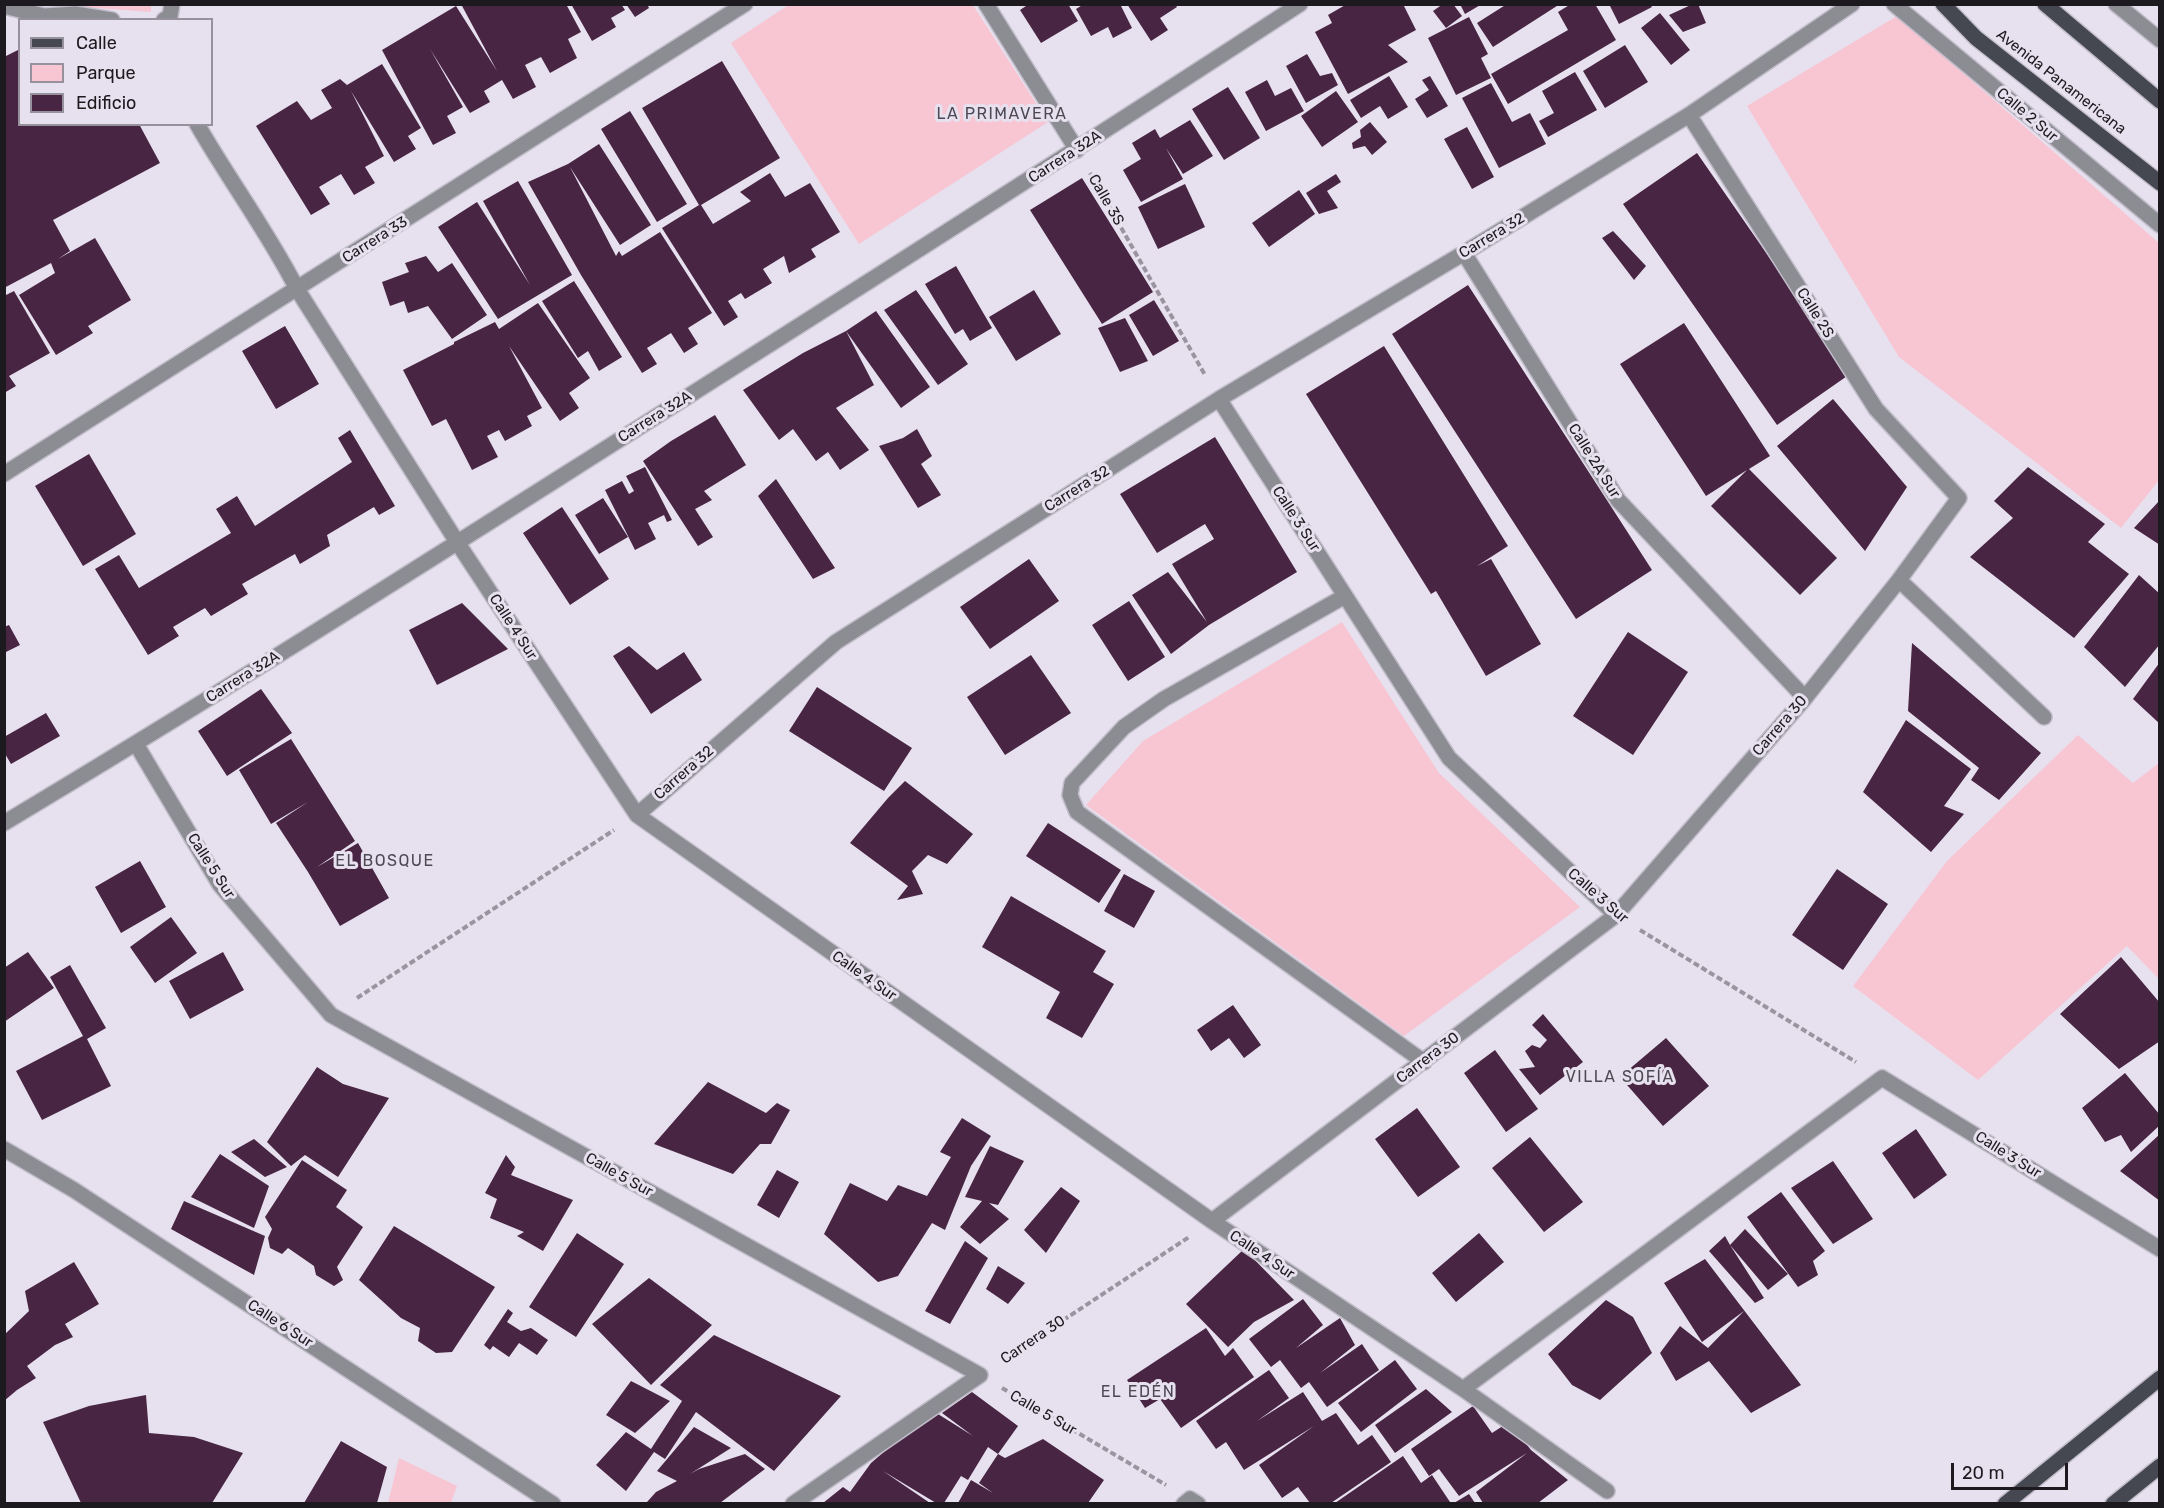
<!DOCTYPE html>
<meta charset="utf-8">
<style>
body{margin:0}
#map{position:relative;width:2164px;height:1508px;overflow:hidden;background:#e7e1ef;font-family:Rubik,sans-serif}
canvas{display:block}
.frame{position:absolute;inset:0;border:6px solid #1c1a1f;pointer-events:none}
.legend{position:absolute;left:18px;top:18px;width:195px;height:108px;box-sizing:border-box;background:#e7e1ef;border:2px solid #96919c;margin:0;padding:8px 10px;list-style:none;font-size:18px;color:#1c1a1f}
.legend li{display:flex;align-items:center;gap:12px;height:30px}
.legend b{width:30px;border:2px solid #96919c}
.scale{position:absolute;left:1951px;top:1463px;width:117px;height:27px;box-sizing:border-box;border:3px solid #1c1a1f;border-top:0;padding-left:8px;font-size:18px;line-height:21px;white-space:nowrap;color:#1c1a1f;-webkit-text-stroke:4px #e7e1ef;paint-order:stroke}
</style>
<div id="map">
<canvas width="2164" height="1508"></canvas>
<div class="frame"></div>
<ul class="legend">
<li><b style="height:8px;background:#454751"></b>Calle</li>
<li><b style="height:16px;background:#f8c5d2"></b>Parque</li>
<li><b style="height:16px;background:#492544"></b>Edificio</li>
</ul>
<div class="scale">20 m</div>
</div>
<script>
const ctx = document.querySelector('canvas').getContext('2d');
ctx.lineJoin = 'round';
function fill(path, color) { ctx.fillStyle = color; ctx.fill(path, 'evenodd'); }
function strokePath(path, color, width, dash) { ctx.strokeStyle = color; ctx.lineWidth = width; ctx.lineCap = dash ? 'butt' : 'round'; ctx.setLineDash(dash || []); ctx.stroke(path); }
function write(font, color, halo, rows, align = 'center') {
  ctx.font = font + ' Rubik,sans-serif'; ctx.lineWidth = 6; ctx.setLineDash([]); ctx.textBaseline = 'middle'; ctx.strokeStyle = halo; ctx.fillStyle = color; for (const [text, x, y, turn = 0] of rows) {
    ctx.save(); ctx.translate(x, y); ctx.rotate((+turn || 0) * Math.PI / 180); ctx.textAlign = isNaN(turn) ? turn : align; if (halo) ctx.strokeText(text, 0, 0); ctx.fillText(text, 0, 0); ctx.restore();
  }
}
fill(new Path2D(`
 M 69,4 L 151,5 L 151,12 L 69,6 Z
 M 790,4 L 973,5 L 1048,122 L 859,244 L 731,43 Z
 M 1897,16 L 2159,243 L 2159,480 L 2121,528 L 1899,357 L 1747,106 Z
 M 1342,622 L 1439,773 L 1580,907 L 1404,1036 L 1086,805 L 1143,741 Z
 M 2078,735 L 2133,783 L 2159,763 L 2159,979 L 2127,946 L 1978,1080 L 1853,986 L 1947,861 Z
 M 399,1458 L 457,1486 L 451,1503 L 388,1503 Z`), '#f8c5d2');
fill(new Path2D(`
 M 461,4 L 566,4 L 581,32 L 568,39 L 577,58 L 550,73 L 541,57 L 525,65 L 536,87 L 513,99 L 502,80 L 484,91 L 490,102 L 470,113 L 430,49 L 463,107 L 447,116 L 456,133 L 433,145 L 382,50 L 456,6 L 497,71 Z
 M 571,4 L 621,4 L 625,10 L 611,18 L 616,27 L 592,41 Z
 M 626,4 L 647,4 L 649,8 L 635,17 Z
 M 1029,4 L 1068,4 L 1078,21 L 1041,43 L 1020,10 Z
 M 1084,4 L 1120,4 L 1132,28 L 1113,38 L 1108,27 L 1091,36 L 1076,9 Z
 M 1127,4 L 1175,4 L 1177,7 L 1160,18 L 1168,30 L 1151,41 Z
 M 1347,4 L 1357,4 L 1358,6 L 1363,4 L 1403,4 L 1416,30 L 1388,45 L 1408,62 L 1348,94 L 1315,32 L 1332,23 L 1328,15 Z
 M 1443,4 L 1453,4 L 1462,16 L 1446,28 L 1433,11 Z
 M 1460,4 L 1482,4 L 1465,14 Z
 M 1507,4 L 1560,4 L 1493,47 L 1477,23 Z
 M 1571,4 L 1595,4 L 1616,40 L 1508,104 L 1491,74 L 1568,30 L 1558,12 Z
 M 1609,4 L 1650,4 L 1652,7 L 1619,24 Z
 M 1693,4 L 1698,4 L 1706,23 L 1683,32 L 1669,15 Z
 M 1660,13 L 1690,50 L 1671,65 L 1641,28 Z
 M 1469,17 L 1488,54 L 1481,58 L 1491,78 L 1456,95 L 1428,38 Z
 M 1625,45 L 1648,82 L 1605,108 L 1583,71 Z
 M 20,49 L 20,124 L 139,124 L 160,163 L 53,220 L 70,251 L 58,259 L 95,238 L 131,300 L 88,326 L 93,333 L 56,355 L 19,295 L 55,273 L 51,263 L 4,288 L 4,57 Z
 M 1307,54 L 1320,76 L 1332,73 L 1338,85 L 1306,103 L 1286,66 Z
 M 722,61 L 780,158 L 701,205 L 713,224 L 751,201 L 740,192 L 770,173 L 785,197 L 810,183 L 840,232 L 811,249 L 816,257 L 789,273 L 784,256 L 763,269 L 772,283 L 745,299 L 741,293 L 728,301 L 738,317 L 724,326 L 662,228 L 699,205 L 642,108 Z
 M 382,64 L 421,128 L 408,136 L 416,149 L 394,162 L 351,91 L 384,156 L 365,167 L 375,183 L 354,195 L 341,174 L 319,187 L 330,204 L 311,215 L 256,126 L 297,101 L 311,120 L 332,108 L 321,90 L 340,79 L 347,85 Z
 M 1575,72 L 1597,110 L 1548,137 L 1539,121 L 1554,113 L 1542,91 Z
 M 1389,76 L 1408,107 L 1388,119 L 1380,106 L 1361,118 L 1350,100 Z
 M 1430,76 L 1448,106 L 1427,118 L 1415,99 L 1429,90 L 1422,80 Z
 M 1267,80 L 1275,96 L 1291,88 L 1304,111 L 1266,131 L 1245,92 Z
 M 1491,83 L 1512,122 L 1530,113 L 1546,144 L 1499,168 L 1462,98 Z
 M 1228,87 L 1260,138 L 1224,160 L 1192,109 Z
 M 1336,91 L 1358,122 L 1322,147 L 1301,116 Z
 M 630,111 L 687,204 L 657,222 L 601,129 Z
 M 1190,120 L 1213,156 L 1183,174 L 1166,148 L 1183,179 L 1141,202 L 1123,170 L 1141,159 L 1132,143 L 1155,129 L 1160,138 Z
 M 1370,122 L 1387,142 L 1372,155 L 1365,146 L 1353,149 L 1352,143 L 1361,137 L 1360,130 Z
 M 1467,127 L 1494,177 L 1472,189 L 1444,139 Z
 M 599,144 L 651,225 L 620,245 L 570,167 L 616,256 L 619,251 L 622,256 L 660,232 L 712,313 L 688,328 L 698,344 L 684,353 L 671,333 L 647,348 L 657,364 L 642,373 L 581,275 L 528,182 L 568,164 Z
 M 1697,153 L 1850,374 L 1777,425 L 1623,204 Z
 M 1336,174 L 1341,182 L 1327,191 L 1338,208 L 1319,214 L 1306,193 Z
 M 1082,178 L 1153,292 L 1102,324 L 1030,210 Z
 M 518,181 L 572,275 L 498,319 L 438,227 L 477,202 L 530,285 L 483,201 Z
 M 1185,184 L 1205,227 L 1158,249 L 1138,207 Z
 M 1299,190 L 1315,214 L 1269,247 L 1252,223 Z
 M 1613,231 L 1646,266 L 1634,280 L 1602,238 Z
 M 426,256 L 438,272 L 452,263 L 487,315 L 452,339 L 428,306 L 408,313 L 404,301 L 390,306 L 382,282 L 409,272 L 405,263 Z
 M 956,266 L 992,328 L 970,341 L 963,329 L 955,334 L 925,284 Z
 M 574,281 L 622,357 L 599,371 L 588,351 L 578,358 L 542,301 Z
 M 1468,285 L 1652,570 L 1576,619 L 1392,334 Z
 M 916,290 L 968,364 L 938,385 L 884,310 Z
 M 1034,290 L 1061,334 L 1016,361 L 989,317 Z
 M 14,291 L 50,353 L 9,376 L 16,386 L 4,393 L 4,296 Z
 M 1154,300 L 1179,341 L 1153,356 L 1129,315 Z
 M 538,303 L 590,378 L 569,393 L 579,408 L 560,421 L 509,346 L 542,408 L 527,416 L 532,426 L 505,441 L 499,430 L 487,436 L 498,457 L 472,470 L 446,419 L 432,426 L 403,370 L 454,344 L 454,342 L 495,322 L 499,329 Z
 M 876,311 L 930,387 L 901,408 L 846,331 L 874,385 L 836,408 L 869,450 L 840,470 L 828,452 L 816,461 L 793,429 L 779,440 L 743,390 L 803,353 L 846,331 Z
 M 1125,318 L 1148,361 L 1120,372 L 1098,328 Z
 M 1684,323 L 1770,456 L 1749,469 L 1837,558 L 1800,595 L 1711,506 L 1747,470 L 1706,496 L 1620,364 Z
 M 285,326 L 319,384 L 276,409 L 242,351 Z
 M 1384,346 L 1508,546 L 1477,566 L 1491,559 L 1541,644 L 1486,676 L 1436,591 L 1431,594 L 1306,394 Z
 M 1833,399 L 1907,487 L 1865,551 L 1777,446 Z
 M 715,415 L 746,465 L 704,491 L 712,500 L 695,509 L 713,537 L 698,546 L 643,461 L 671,441 Z
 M 917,429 L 932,456 L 921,464 L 941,495 L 918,508 L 879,446 L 903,438 Z
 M 350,430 L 395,506 L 379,515 L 374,507 L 327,535 L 330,546 L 300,564 L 295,554 L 242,584 L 248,594 L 211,616 L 205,608 L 173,627 L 179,636 L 148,655 L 95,569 L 119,555 L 139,588 L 231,533 L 216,509 L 237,496 L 255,526 L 352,462 L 338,438 Z
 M 1215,437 L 1297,572 L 1209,625 L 1171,654 L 1132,595 L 1168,572 L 1207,622 L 1172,564 L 1214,539 L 1205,524 L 1157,553 L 1120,494 Z
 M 89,454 L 136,534 L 83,566 L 35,486 Z
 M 645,467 L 672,520 L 667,522 L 664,515 L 648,523 L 656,539 L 635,550 L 605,490 L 622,481 L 629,494 L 634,491 L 626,476 Z
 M 2028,467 L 2105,524 L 2088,542 L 2129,574 L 2074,638 L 1970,557 L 2013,518 L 1994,501 Z
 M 776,479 L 835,568 L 813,579 L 758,496 Z
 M 603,498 L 628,537 L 599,554 L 575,515 Z
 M 2160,500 L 2160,545 L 2134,528 Z
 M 562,507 L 609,579 L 570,605 L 523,533 Z
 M 1029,559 L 1059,601 L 990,649 L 960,607 Z
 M 2139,575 L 2160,594 L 2160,644 L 2125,687 L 2084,647 Z
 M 1129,601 L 1165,657 L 1128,681 L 1092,625 Z
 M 462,603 L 508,649 L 437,685 L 409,630 Z
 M 9,625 L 20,645 L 4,653 L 4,627 Z
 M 1628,632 L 1688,672 L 1633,755 L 1573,716 Z
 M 1912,643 L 2041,753 L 1999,800 L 1971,780 L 1979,768 L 1908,711 Z
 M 629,646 L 657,670 L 684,652 L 702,680 L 651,714 L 613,656 Z
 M 1031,655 L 1071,713 L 1005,755 L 967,697 Z
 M 2160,662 L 2160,724 L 2133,699 Z
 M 817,687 L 912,748 L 884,791 L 789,731 Z
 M 261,689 L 292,733 L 227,776 L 198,731 Z
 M 46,713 L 60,736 L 11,764 L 4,752 L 4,737 Z
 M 1906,720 L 1971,769 L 1944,806 L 1964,814 L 1931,852 L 1863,792 Z
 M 291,739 L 355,841 L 317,867 L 358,843 L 389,898 L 340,926 L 308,872 L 276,823 L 308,802 L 271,824 L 239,770 Z
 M 905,781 L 973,834 L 947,864 L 928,855 L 912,871 L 923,894 L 897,900 L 908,886 L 850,843 L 888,798 Z
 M 1048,823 L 1121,870 L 1099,903 L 1026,856 Z
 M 140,861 L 166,907 L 121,933 L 95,887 Z
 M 1837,869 L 1888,904 L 1843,970 L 1792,935 Z
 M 1124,874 L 1155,891 L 1134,928 L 1104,911 Z
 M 1011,896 L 1106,951 L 1093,972 L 1114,984 L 1082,1038 L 1046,1018 L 1060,992 L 982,947 Z
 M 171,917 L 197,953 L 155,983 L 130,947 Z
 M 28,952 L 54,988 L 4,1022 L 4,968 Z
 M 223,952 L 244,990 L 190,1019 L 169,981 Z
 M 2121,957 L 2160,1003 L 2160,1041 L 2119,1069 L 2060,1014 Z
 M 70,965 L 106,1028 L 87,1039 L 111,1086 L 42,1120 L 16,1071 L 83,1036 L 50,977 Z
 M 1233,1005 L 1261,1045 L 1244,1058 L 1229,1038 L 1211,1051 L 1197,1030 Z
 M 1543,1014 L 1583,1062 L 1540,1095 L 1519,1069 L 1535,1067 L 1525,1051 L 1532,1045 L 1540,1048 L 1547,1040 L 1532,1025 Z
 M 1666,1038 L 1709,1086 L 1663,1126 L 1620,1077 Z
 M 1495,1050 L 1538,1109 L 1506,1132 L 1464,1073 Z
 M 317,1067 L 343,1084 L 389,1098 L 338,1177 L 305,1155 L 291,1166 L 267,1142 Z
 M 2125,1073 L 2160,1115 L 2160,1125 L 2131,1152 L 2121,1135 L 2105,1142 L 2082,1108 Z
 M 708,1082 L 766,1113 L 777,1103 L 790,1110 L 771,1144 L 760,1144 L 733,1174 L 654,1144 Z
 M 1417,1108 L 1460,1167 L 1418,1197 L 1375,1139 Z
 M 962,1118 L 991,1136 L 971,1166 L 945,1230 L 932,1223 L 898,1276 L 878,1282 L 824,1234 L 850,1183 L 887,1201 L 898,1185 L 927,1196 L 951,1157 L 940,1152 Z
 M 1916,1129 L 1947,1175 L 1914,1199 L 1882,1153 Z
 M 2160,1134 L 2160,1201 L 2120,1171 Z
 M 1530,1137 L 1583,1202 L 1544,1232 L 1492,1168 Z
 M 254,1139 L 287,1167 L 265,1177 L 231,1152 Z
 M 990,1146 L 1024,1161 L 998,1205 L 989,1203 L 1009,1219 L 980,1244 L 960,1227 L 982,1201 L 965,1197 Z
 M 220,1154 L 269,1186 L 254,1228 L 191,1197 Z
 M 506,1155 L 515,1167 L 511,1175 L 573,1200 L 543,1251 L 517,1236 L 524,1232 L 490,1218 L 497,1199 L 485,1193 Z
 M 302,1160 L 347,1190 L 336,1207 L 363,1227 L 337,1267 L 343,1280 L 334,1286 L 316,1275 L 314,1266 L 288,1248 L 282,1254 L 270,1248 L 268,1238 L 272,1229 L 265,1217 Z
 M 1833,1161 L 1873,1219 L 1833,1244 L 1791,1188 Z
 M 777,1170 L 799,1182 L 779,1218 L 757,1205 Z
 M 1061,1187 L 1080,1201 L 1046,1253 L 1024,1230 Z
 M 1781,1192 L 1825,1251 L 1813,1261 L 1818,1275 L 1798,1287 L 1747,1217 Z
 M 184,1201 L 265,1236 L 254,1275 L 171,1229 Z
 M 394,1226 L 495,1287 L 452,1352 L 436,1353 L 418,1341 L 420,1328 L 401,1318 L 359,1280 Z
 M 1745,1229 L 1788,1274 L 1768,1290 L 1730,1245 L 1764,1298 L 1755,1303 L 1709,1251 L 1725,1236 L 1730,1245 Z
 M 577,1233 L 624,1264 L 576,1337 L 529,1307 Z
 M 1479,1233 L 1504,1262 L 1456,1302 L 1432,1273 Z
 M 965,1241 L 988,1258 L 950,1324 L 925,1311 Z
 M 1244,1249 L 1294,1300 L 1254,1322 L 1228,1347 L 1186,1304 Z
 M 1705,1259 L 1801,1385 L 1751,1413 L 1709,1361 L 1676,1381 L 1660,1353 L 1680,1326 L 1708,1348 L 1744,1311 L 1702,1342 L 1664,1283 Z
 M 74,1262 L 99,1304 L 65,1324 L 73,1337 L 55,1345 L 27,1366 L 36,1378 L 17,1390 L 4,1401 L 4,1335 L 29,1311 L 25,1291 Z
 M 998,1266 L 1025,1283 L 1008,1304 L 986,1289 Z
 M 649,1278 L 712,1325 L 651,1385 L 592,1324 Z
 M 1303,1299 L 1323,1325 L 1296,1348 L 1340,1318 L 1355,1345 L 1320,1373 L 1362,1344 L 1379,1370 L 1327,1407 L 1309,1382 L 1301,1388 L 1280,1360 L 1271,1367 L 1249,1339 Z
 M 1606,1300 L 1633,1317 L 1652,1353 L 1600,1400 L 1572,1385 L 1548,1354 Z
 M 508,1309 L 513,1313 L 507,1322 L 521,1331 L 531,1328 L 548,1340 L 537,1355 L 519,1343 L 509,1357 L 493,1346 L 490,1350 L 484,1345 Z
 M 1206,1328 L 1225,1356 L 1233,1348 L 1254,1377 L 1181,1428 L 1160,1399 L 1145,1408 L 1127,1380 Z
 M 714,1335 L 841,1396 L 774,1471 L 696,1412 L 665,1459 L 654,1452 L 626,1491 L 596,1465 L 626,1432 L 651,1449 L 682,1401 L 660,1385 Z
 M 1395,1360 L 1417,1389 L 1361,1432 L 1338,1403 Z
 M 1269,1370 L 1289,1398 L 1257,1421 L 1303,1392 L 1322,1421 L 1336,1413 L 1358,1445 L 1372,1435 L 1391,1462 L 1331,1503 L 1310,1503 L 1298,1487 L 1282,1498 L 1259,1465 L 1314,1426 L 1244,1470 L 1226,1442 L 1216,1449 L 1196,1421 Z
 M 631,1381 L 670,1401 L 635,1433 L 606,1415 Z
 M 1426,1389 L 1452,1412 L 1395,1453 L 1375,1425 Z
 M 972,1392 L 1018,1426 L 998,1454 L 988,1447 L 968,1480 L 961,1476 L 944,1503 L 936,1503 L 883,1471 L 930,1503 L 823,1503 L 843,1487 L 850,1492 L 871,1463 L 900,1438 L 938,1414 L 973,1436 L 942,1413 Z
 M 146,1395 L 149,1433 L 194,1437 L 243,1453 L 212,1503 L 81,1503 L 43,1422 L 89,1406 Z
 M 1473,1406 L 1492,1433 L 1509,1422 L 1531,1450 L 1568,1480 L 1538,1503 L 1483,1503 L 1476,1492 L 1527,1453 L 1459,1496 L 1439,1469 L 1429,1476 L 1411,1449 Z
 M 694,1427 L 731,1448 L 690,1474 L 699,1469 L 745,1454 L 765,1469 L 720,1503 L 651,1503 L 647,1502 L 656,1492 L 677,1481 L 657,1471 Z
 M 1043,1439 L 1104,1480 L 1088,1503 L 958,1503 L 971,1480 L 993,1493 L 979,1483 L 998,1454 L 1005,1458 Z
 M 341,1441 L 387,1467 L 377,1503 L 304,1503 Z
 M 1403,1456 L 1421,1483 L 1432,1475 L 1450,1502 L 1448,1503 L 1335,1503 Z
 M 1469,1494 L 1475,1503 L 1454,1503 Z`), '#492544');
const minor = new Path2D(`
 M 986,4 L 1077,150
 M 1894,4 L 2160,225
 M 2116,4 L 2160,40
 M 4,6 L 44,16 L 75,14 L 112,20
 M 164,20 L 170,16 L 172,4
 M 197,124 C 229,180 268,232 297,289 L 457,542 L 637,815 L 1212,1221 L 1463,1389 L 1607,1491
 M 1464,253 L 1618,500 L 1805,698
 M 1219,399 L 1449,758 L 1616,915
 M 4,474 L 745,4
 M 1899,580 L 2044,717
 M 1345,596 L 1164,699 L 1124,727 L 1072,783 L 1070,795 L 1077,812 L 1424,1062
 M 136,744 L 220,885 L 331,1015 L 980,1375 L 793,1504
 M 637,815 L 836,642 L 1219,399 L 1464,253 L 1689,115 L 1852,4
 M 4,823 C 218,695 428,561 638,428 C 859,288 1081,147 1300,4
 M 4,1149 L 74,1190 L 553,1504
 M 1212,1221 L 1616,915 L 1805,698 L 1899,580 L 1959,498 L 1876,409 L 1689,115
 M 1463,1389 L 1882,1078 L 2160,1249
 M 1184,1504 L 1190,1499 L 1198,1504`);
const major = new Path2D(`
 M 1943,4 L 1976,38 L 2160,183
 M 2045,4 L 2160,101
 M 2005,1504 L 2160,1378
 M 2113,1504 L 2160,1466`);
strokePath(minor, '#c2bdca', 18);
strokePath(major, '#c2bdca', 18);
strokePath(new Path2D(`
 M 1090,173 L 1205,375
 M 1640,930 L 1856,1062
 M 357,998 L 614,830
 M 1003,1360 L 1189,1237
 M 1002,1388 L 1166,1485`), '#99949f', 4, [6, 3]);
strokePath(minor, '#8c8d93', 15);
strokePath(major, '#454751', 15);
write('15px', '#1c1a1f', '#e7e1ef', [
 ["Avenida Panamericana",2061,82,38],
 ["Calle 2 Sur",2027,115,40],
 ["Carrera 32A",1065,157,-33],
 ["Calle 3S",1106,200,60],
 ["Carrera 32",1492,236,-31],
 ["Carrera 33",375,240,-32],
 ["Calle 2S",1815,313,58],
 ["Carrera 32A",655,417,-32],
 ["Calle 2A Sur",1594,461,58],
 ["Carrera 32",1077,489,-32],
 ["Calle 3 Sur",1296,519,57],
 ["Calle 4 Sur",513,627,57],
 ["Carrera 32A",243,677,-32],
 ["Carrera 30",1780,726,-49],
 ["Carrera 32",684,773,-41],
 ["Calle 5 Sur",211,866,57],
 ["Calle 3 Sur",1598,896,41],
 ["Calle 4 Sur",864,976,35],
 ["Carrera 30",1428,1058,-37],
 ["Calle 3 Sur",2008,1155,32],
 ["Calle 5 Sur",619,1175,29],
 ["Calle 4 Sur",1262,1255,34],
 ["Calle 6 Sur",280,1324,33],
 ["Carrera 30",1033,1340,-34],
 ["Calle 5 Sur",1043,1413,30]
]);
ctx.letterSpacing = '1.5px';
write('16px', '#4d4854', '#e7e1ef', [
 ["LA PRIMAVERA",1002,114],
 ["EL BOSQUE",385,861],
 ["VILLA SOFÍA",1620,1077],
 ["EL EDÉN",1138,1392]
]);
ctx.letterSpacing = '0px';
</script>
